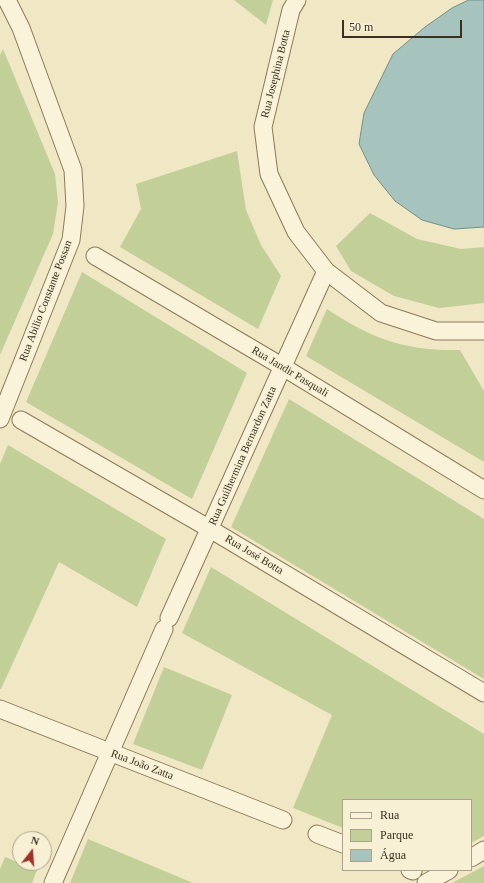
<!DOCTYPE html>
<meta charset="utf-8">
<style>
body{margin:0}
#map{position:relative;width:484px;height:883px;overflow:hidden;background:#f0e7c5;font-family:Georgia,serif}
canvas{display:block}
.legend{position:absolute;left:342px;top:799px;width:130px;height:72px;box-sizing:border-box;background:#f7f0d5;border:1px solid #aca38c;margin:0;padding:5px 7px;list-style:none;font-size:12px;color:#3b2f1f}
.legend li{display:flex;align-items:center;gap:8px;height:20px}
.legend b{width:20px;border:1px solid #aca38c}
.north{position:absolute;left:12px;top:831px;width:40px;height:40px;box-sizing:border-box;background:#f7f0d5;border:1px solid #aca38c;border-radius:50%;rotate:17deg;font-size:11px;font-weight:700;line-height:16px;text-align:center;color:#3b2f1f}
.north::after{content:'';display:block;margin:auto;width:14px;height:18px;background:#9d3228;clip-path:polygon(50% 0,100% 100%,50% 72%,0 100%)}
.scale{position:absolute;left:342px;top:20px;width:120px;height:18px;box-sizing:border-box;border:2px solid #3b2f1f;border-top:0;padding-left:5px;font-size:12px;line-height:14px;white-space:nowrap;color:#3b2f1f;-webkit-text-stroke:3px #f7f0d5;paint-order:stroke}
</style>
<div id="map">
<canvas width="484" height="883"></canvas>
<ul class="legend">
<li><b style="height:5px;background:#faf3d9"></b>Rua</li>
<li><b style="height:11px;background:#c3cf99"></b>Parque</li>
<li><b style="height:11px;background:#a7c3be"></b>Água</li>
</ul>
<div class="north">N</div>
<div class="scale">50 m</div>
</div>
<script>
const ctx = document.querySelector('canvas').getContext('2d');
ctx.lineJoin = 'round';
function fill(path, color) { ctx.fillStyle = color; ctx.fill(path, 'evenodd'); }
function strokePath(path, color, width, dash) { ctx.strokeStyle = color; ctx.lineWidth = width; ctx.lineCap = dash ? 'butt' : 'round'; ctx.setLineDash(dash || []); ctx.stroke(path); }
function write(font, color, halo, rows, align = 'center') {
  ctx.font = font + ' Georgia,serif'; ctx.lineWidth = 3; ctx.setLineDash([]); ctx.textBaseline = 'middle'; ctx.strokeStyle = halo; ctx.fillStyle = color; for (const [text, x, y, turn = 0] of rows) {
    ctx.save(); ctx.translate(x, y); ctx.rotate((+turn || 0) * Math.PI / 180); ctx.textAlign = isNaN(turn) ? turn : align; if (halo) ctx.strokeText(text, 0, 0); ctx.fillText(text, 0, 0); ctx.restore();
  }
}
fill(new Path2D(`
 M 234,0 L 273,0 L 266,25 Z
 M 3,49 L 55,174 L 58,202 L 53,234 L 0,355 L 0,55 Z
 M 237,151 L 246,210 L 261,245 L 281,276 L 258,329 L 120,247 L 141,209 L 136,184 Z
 M 370,213 L 417,239 L 461,249 L 484,247 L 484,303 L 439,308 L 394,296 L 351,271 L 336,246 Z
 M 82,272 L 247,373 L 192,499 L 26,402 Z
 M 327,309 C 372,339 405,351 460,350 L 484,391 L 484,462 L 306,356 Z
 M 289,399 L 484,519 L 484,679 L 231,527 Z
 M 8,445 L 166,539 L 137,607 L 59,562 L 1,689 L 0,689 L 0,464 Z
 M 211,567 L 484,734 L 484,836 L 471,843 L 471,800 L 343,800 L 343,828 L 293,808 L 332,715 L 182,633 Z
 M 164,667 L 232,695 L 202,770 L 133,744 Z
 M 88,839 L 193,883 L 70,883 Z
 M 5,857 L 37,870 L 32,883 L 0,883 L 0,869 Z
 M 484,866 L 484,883 L 452,883 Z`), '#c3cf99');
const water = new Path2D(`
 M 469,0 L 484,0 L 484,227 L 454,229 L 422,220 L 395,201 L 374,175 L 359,144 L 364,113 L 393,54 L 425,27 L 452,8 Z`);
fill(water, '#a7c3be');
strokePath(water, '#6d928c', 1);
const minor = new Path2D(`
 M 297,0 L 291,10 L 263,127 L 269,174 L 296,232 L 326,271 L 381,313 L 436,331 L 484,331
 M 95,256 L 283,367 L 484,490
 M 0,419 L 71,240 L 75,206 L 73,170 L 21,28 L 7,0
 M 21,420 L 210,529 L 484,693
 M 169,618 L 326,271
 M 0,709 L 283,820
 M 317,834 L 343,844
 M 471,858 L 484,850
 M 410,870 L 413,871
 M 53,883 L 164,629
 M 426,883 L 449,870`);
strokePath(minor, '#8c795a', 19);
strokePath(minor, '#faf3d9', 17);
write('11px', '#3b2f1f', '#f7f0d5', [
 ["Rua Josephina Botta",276,74,-76],
 ["Rua Abilio Constante Possan",46,301,-69],
 ["Rua Jandir Pasquali",290,372,31],
 ["Rua Guilhermina Bernardon Zatta",243,456,-66],
 ["Rua José Botta",254,555,31],
 ["Rua João Zatta",142,765,21]
]);
</script>
